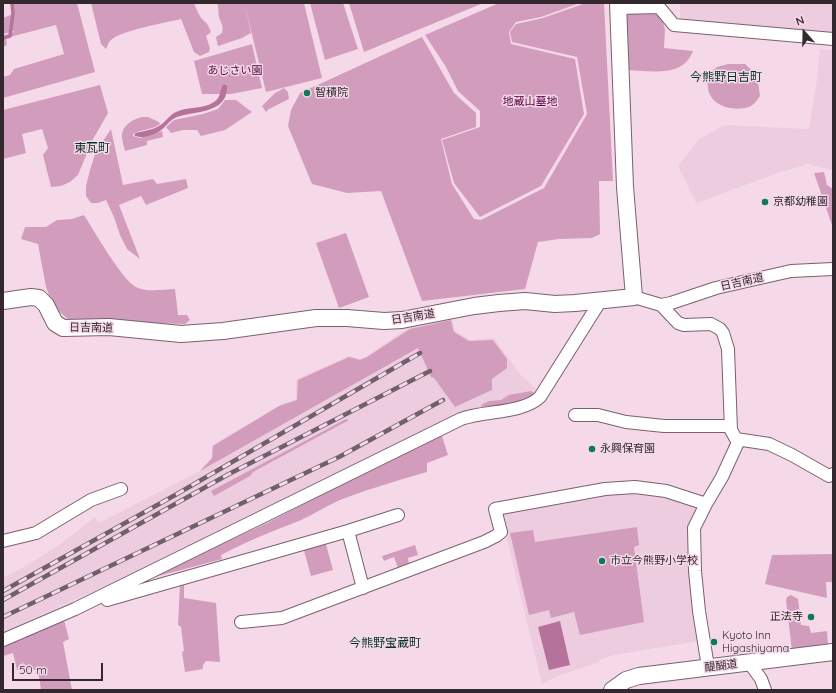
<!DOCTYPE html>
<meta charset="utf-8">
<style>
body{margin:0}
#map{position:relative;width:836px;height:693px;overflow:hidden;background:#f5d9e9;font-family:Quicksand,sans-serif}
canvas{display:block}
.frame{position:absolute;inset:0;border:4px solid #32282e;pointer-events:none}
.north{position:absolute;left:784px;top:12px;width:40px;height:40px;-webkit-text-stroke:3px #f5d9e9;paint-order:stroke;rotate:340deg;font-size:11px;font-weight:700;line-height:16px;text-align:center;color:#32282e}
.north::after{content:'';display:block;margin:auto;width:14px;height:18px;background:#32282e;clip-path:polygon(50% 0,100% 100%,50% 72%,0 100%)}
.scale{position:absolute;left:12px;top:663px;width:91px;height:18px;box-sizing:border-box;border:2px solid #32282e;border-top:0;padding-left:5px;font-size:12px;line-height:14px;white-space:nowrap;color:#32282e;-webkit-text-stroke:3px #f5d9e9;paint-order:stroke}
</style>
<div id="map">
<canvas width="836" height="693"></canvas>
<div class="frame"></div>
<div class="north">N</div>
<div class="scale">50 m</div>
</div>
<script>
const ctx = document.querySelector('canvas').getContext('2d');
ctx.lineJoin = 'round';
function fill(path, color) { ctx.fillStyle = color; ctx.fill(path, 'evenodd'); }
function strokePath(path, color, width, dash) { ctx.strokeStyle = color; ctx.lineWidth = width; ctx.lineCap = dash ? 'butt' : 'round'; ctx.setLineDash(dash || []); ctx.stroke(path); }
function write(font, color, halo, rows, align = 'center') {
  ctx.font = font + ' Quicksand,"Noto Sans JP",sans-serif'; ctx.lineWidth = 3; ctx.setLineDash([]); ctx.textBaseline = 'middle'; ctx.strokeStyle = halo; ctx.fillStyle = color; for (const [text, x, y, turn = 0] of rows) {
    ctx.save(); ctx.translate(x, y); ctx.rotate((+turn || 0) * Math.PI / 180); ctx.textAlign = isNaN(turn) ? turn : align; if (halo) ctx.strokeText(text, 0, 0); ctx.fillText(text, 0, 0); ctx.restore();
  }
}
fill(new Path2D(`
 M 680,3 L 833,3 L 833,34 L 680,20 Z
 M 820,49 L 833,50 L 833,170 L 808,164 L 778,173 L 696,203 L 678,166 L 699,139 L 725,125 L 809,129 L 817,80 Z
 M 452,319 L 455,331 L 470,340 L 494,338 L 520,374 L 537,390 L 537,396 L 523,404 L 480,409 L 135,573 L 3,632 L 3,578 L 29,564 L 59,545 L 95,517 L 99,523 L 200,471 L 212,458 L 212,445 L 280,405 L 296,399 L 296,379 L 349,356 L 360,359 L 367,356 L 409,327 Z
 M 639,489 L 701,504 L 690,530 L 699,641 L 614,655 L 599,660 L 599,662 L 555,677 L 542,684 L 500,511 Z`), '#eecce0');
fill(new Path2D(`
 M 10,3 L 77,3 L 95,72 L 3,98 L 3,77 L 10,75 L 14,69 L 64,54 L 56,25 L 6,38 L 7,45 L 3,47 L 3,36 L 14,32 L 14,31 L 3,34 L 3,18 L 13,14 Z
 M 91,3 L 194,3 C 196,7 197,12 200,16 C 204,23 207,20 211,32 L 206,36 L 210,48 L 209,52 L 200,56 L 194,52 L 181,19 C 168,22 118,31 110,41 C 108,43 107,47 106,49 L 101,44 Z
 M 217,3 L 304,3 L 322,78 L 266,92 L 245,6 L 251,33 L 242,38 L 218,46 L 216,37 L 222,33 C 224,25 221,24 219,17 C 218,12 219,8 217,3 Z
 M 310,3 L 343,3 L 358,49 L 325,60 Z
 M 349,3 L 481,3 L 481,4 L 364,52 Z
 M 499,3 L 580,3 L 541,17 L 516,22 L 509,32 L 511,44 L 575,59 L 584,114 L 541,186 L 480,217 L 454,183 L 442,140 L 480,127 L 480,111 L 458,91 L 446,67 L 425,35 Z
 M 586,3 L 604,3 L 613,181 L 599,181 L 600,234 L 592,238 L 559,239 L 538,242 L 525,289 L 422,301 L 381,191 L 347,193 L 312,184 L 288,126 L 291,110 L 300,93 L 422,37 L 454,93 L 476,113 L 476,127 L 441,139 L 452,184 L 474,219 L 481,220 L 544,188 L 587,114 L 577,57 L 512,42 L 510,32 L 516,24 L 543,18 Z
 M 624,11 L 654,12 L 661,14 L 665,30 L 664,48 L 693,51 C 683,78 650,71 628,70 Z
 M 252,44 L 262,88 L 231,94 L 202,94 L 194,61 Z
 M 728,64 L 745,64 L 757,75 L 760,96 C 757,100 754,105 749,107 C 733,112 710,106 708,88 C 707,83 709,77 710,72 L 717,67 Z
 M 100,85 L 108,113 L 92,141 L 78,175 L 70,182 L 61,186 L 51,187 L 43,155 L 48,148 L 42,129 L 22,134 L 26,153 L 3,159 L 3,110 Z
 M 284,88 L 288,92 L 289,99 L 269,109 L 266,112 L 262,106 L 275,93 Z
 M 225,100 L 236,100 L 252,112 L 225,130 L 201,136 L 197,130 L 183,130 L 171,133 L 166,127 L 174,120 L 203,114 L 218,109 Z
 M 142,117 L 148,117 L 159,122 L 160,124 C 152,130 142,129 133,134 L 133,136 L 140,138 L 162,131 L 163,137 L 147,141 L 147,145 L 125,151 C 124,146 122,141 122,137 C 121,126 133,119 142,117 Z
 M 111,129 L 123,185 L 153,179 L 157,184 L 186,179 L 188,188 L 146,205 L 141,196 L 119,205 L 140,259 L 127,249 L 120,235 L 114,217 L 106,200 L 98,203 L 91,203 L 86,196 L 86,186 L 90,170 L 96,151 Z
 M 824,172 L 827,185 L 833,189 L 833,228 L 814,173 Z
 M 84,215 C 93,229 122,280 136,287 C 147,293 163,289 175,289 L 178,315 L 187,315 L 190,320 L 185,324 L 152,323 L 112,319 L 69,320 L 53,306 L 46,287 L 38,244 L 21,239 L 25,227 L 46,227 L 57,220 L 72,219 Z
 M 346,233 L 369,297 L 339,308 L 316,243 Z
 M 451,320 L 454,332 L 469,341 L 493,340 L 507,359 L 507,368 L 492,379 L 492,390 L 455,407 L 434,378 L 431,377 L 418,348 L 200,471 L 212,458 L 213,446 L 279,406 L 297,400 L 298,380 L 349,357 L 360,360 L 367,357 L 410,329 Z
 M 531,391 L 534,393 C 528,408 494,405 482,407 L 481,405 L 489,401 L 501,400 L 509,395 Z
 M 346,419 L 349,420 L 253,472 L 250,476 L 214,496 L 211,491 Z
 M 441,433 L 448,455 L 427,463 L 427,472 C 398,480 369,489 340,500 C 326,506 313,515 299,521 C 273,531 247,541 221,555 L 222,559 L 155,577 L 151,577 L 267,523 Z
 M 637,527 L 639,545 L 634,547 L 644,622 L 580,635 L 574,612 L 551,618 L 549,610 L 529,615 L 510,533 L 533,530 L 535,542 Z
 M 325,541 L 333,570 L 311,576 L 303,547 Z
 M 415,545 L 418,555 L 408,558 L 409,565 L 398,568 L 394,557 L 384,561 L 382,556 Z
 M 833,554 L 833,582 L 826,582 L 827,598 L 765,584 L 772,555 Z
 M 180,584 L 184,584 L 184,598 L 216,603 L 220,662 L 206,661 L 203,665 L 203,669 L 185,672 L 182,652 L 184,651 L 181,627 L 178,625 Z
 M 791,595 L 798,599 L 801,625 L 809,626 L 811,633 L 827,631 L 828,644 L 813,648 L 792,651 L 786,600 L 787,597 Z
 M 64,620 L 69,639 L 63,642 L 72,690 L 41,690 L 38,670 L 17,670 L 13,653 L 3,656 L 3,646 Z`), '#d29dbd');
fill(new Path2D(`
 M 224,84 L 227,86 C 228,114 194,111 177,117 C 169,120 166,127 160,131 C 153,135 141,140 134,135 L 136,133 C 143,131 153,130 159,126 C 166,122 169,115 176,112 C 188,106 202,110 214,102 C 222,97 219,89 224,84 Z
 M 560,621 L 570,665 L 549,670 L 538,627 Z`), '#b5739c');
strokePath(new Path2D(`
 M 3,38 L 10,36 L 13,13 L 12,3`), '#b5739c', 3.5);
const street = new Path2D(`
 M 618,8 L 659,7 L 674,25 L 833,39
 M 634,297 L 661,305 L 671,303 L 716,288 L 791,271 L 833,269
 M 661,305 L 678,323 L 684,325 L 711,324 L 720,329 L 723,333 L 728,349 L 731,430 L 736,439 L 769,444 L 792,455 L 829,476 L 833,474
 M 575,415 L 598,415 L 626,422 L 664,426 L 731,426
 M 348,531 L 363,588
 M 3,541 L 36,533 L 91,500 L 121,489
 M 107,600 L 348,531 L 398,515
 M 241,622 L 282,618 L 484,542 L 496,536 L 501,532 L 495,509 L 605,489 L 635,487 L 666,491 L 706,504
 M 3,640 L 75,609 L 461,419 C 485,410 522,414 540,397 L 601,300
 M 752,662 L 753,668 L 761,679 L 765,690
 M 708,667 L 699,611 L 695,571 L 694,528 L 706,504 L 722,477 L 739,440`);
const secondary = new Path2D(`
 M 3,301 L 31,297 L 39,298 L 46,305 L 55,323 L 63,328 L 109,327 L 181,334 L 223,331 L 316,318 L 347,318 L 384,321 L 402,320 L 474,306 L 499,303 L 525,301 L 555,304 L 575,303 L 634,297 L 625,187 L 618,3
 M 612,690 L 626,680 L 639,676 L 833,652`);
strokePath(street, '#79616f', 14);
strokePath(secondary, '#79616f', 18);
strokePath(street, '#fff', 12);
strokePath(secondary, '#fff', 16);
const rail = new Path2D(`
 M 3,591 L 177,494 L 420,353
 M 3,600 L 229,474 L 430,371
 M 3,617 L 339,457 L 443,400`);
strokePath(rail, '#6f6069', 4.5);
strokePath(rail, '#f5d9e9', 3, [9]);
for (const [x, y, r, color] of [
 [307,93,4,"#0b7a55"],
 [765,202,4,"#0b7a55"],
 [592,449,4,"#0b7a55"],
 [602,561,4,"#0b7a55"],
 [811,617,4,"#0b7a55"],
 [714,642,4,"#0b7a55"]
]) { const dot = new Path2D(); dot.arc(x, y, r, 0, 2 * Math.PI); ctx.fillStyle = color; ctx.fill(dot); strokePath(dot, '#f5d9e9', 1.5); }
write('11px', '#52003d', '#f5d9e9', [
 ["あじさい園",235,71],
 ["地蔵山墓地",530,102]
]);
write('11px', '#32282e', '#f5d9e9', [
 ["智積院",315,93],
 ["京都幼稚園",773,202],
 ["永興保育園",600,449],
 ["市立今熊野小学校",610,561],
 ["正法寺",803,617,"right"],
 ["Kyoto Inn",722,636],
 ["Higashiyama",722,649]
], 'left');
write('11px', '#32282e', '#f5d9e9', [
 ["日吉南道",742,282,-13],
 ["日吉南道",413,317,-9],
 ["日吉南道",91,328,1],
 ["醍醐道",721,666,-7]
]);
write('12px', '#033423', '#f5d9e9', [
 ["今熊野日吉町",726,77],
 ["東瓦町",92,148],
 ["今熊野宝蔵町",385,643]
]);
</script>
